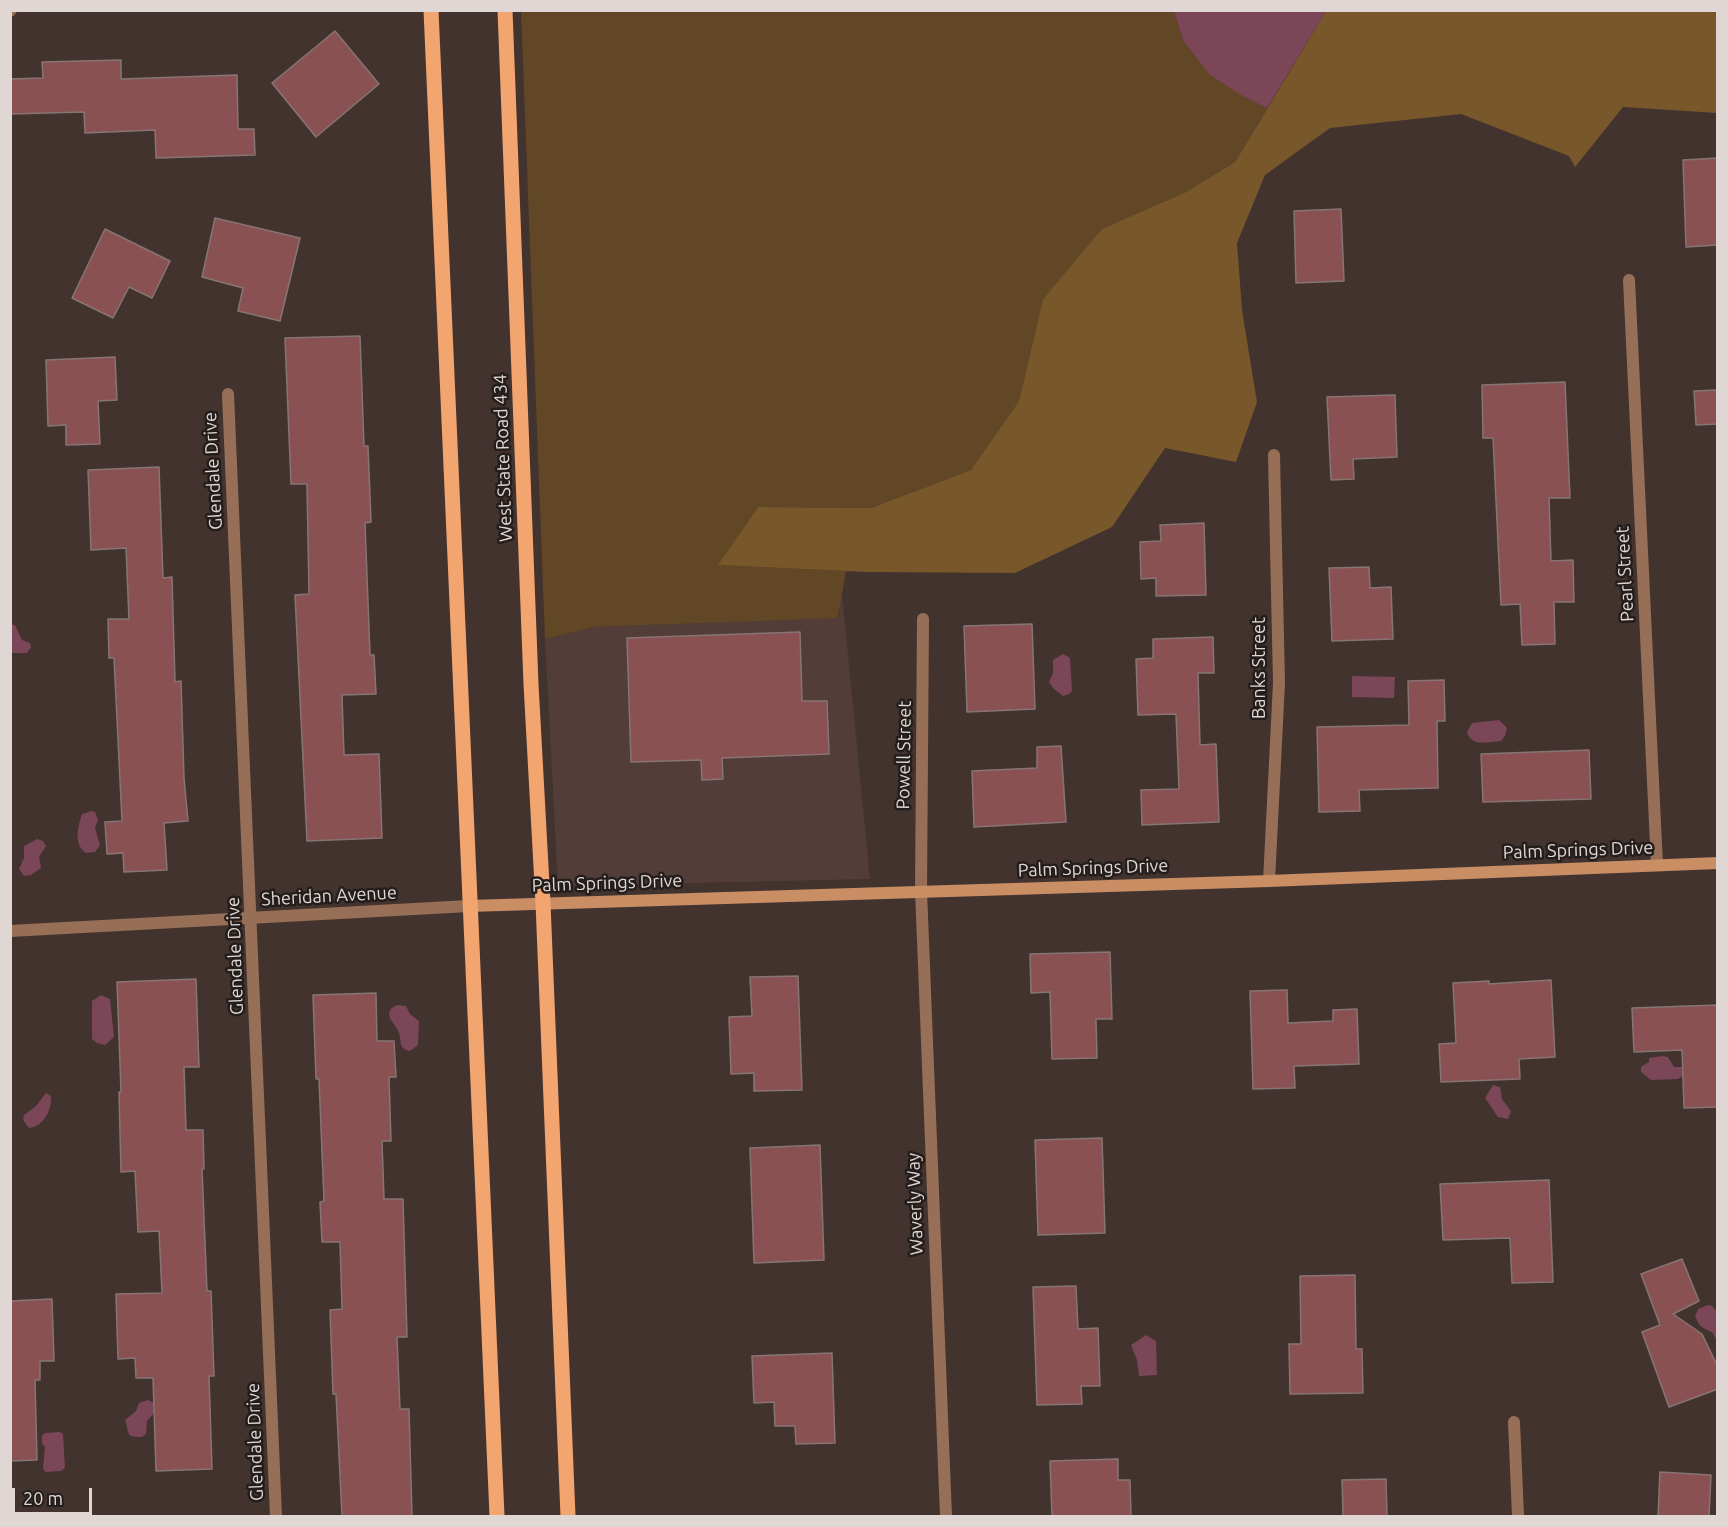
<!DOCTYPE html>
<style>
body{margin:0}
#map{position:relative;width:1728px;height:1527px;overflow:hidden;background:#42332f;font-family:Ubuntu,sans-serif}
canvas{display:block}
.frame{position:absolute;inset:0;border:12px solid #e0d6d4;pointer-events:none}
.scale{position:absolute;left:12px;top:1488px;width:80px;height:27px;box-sizing:border-box;border:3px solid #e0d6d4;border-top:0;padding-left:8px;font-size:18px;line-height:21px;white-space:nowrap;color:#e0d6d4;-webkit-text-stroke:4px #231d1b;paint-order:stroke}
</style>
<div id="map">
<canvas width="1728" height="1527"></canvas>
<div class="frame"></div>
<div class="scale">20 m</div>
</div>
<script>
const ctx = document.querySelector('canvas').getContext('2d');
ctx.lineJoin = 'round';
function fill(path, color) { ctx.fillStyle = color; ctx.fill(path, 'evenodd'); }
function strokePath(path, color, width, dash) { ctx.strokeStyle = color; ctx.lineWidth = width; ctx.lineCap = dash ? 'butt' : 'round'; ctx.setLineDash(dash || []); ctx.stroke(path); }
function write(font, color, halo, rows, align = 'center') {
  ctx.font = font + ' Ubuntu,sans-serif'; ctx.lineWidth = 5; ctx.setLineDash([]); ctx.textBaseline = 'middle'; ctx.strokeStyle = halo; ctx.fillStyle = color; for (const [text, x, y, turn = 0] of rows) {
    ctx.save(); ctx.translate(x, y); ctx.rotate((+turn || 0) * Math.PI / 180); ctx.textAlign = isNaN(turn) ? turn : align; if (halo) ctx.strokeText(text, 0, 0); ctx.fillText(text, 0, 0); ctx.restore();
  }
}
fill(new Path2D(`
 M 842,594 L 870,879 L 558,886 L 545,639 L 593,627 L 839,617 Z`), '#523d38');
fill(new Path2D(`
 M 521,11 L 1174,11 L 1183,40 L 1246,98 L 1267,108 L 1235,162 L 1186,192 L 1103,229 L 1043,299 L 1019,401 L 971,470 L 871,508 L 758,507 L 719,565 L 846,571 L 838,618 L 594,627 L 545,639 Z`), '#614726');
fill(new Path2D(`
 M 1326,11 L 1717,11 L 1717,113 L 1623,107 L 1575,167 L 1569,156 L 1461,114 L 1330,128 L 1265,175 L 1237,243 L 1242,310 L 1257,402 L 1236,462 L 1165,448 L 1112,527 L 1015,573 L 867,572 L 718,565 L 758,507 L 871,508 L 971,470 L 1019,401 L 1043,299 L 1102,229 L 1186,192 L 1235,162 Z`), '#78572a');
fill(new Path2D(`
 M 1174,11 L 1174,10 L 1326,11 L 1267,108 L 1246,98 L 1210,75 L 1183,40 Z
 M 10,624 L 15,625 L 22,640 L 30,643 L 31,647 L 27,653 L 11,653 Z
 M 1063,654 L 1070,658 L 1072,691 L 1069,694 L 1063,696 L 1054,689 L 1049,682 L 1053,673 L 1053,660 Z
 M 1352,676 L 1395,677 L 1394,698 L 1352,697 Z
 M 1499,720 L 1507,728 L 1505,736 L 1501,741 C 1487,742 1471,747 1467,732 L 1472,723 Z
 M 92,811 L 95,812 L 98,820 L 95,828 L 100,845 L 95,852 L 86,853 C 73,844 78,827 82,814 Z
 M 37,839 L 43,841 L 46,846 L 39,857 L 41,868 L 31,875 L 24,876 L 19,869 L 24,858 L 24,846 Z
 M 101,995 L 110,999 L 114,1037 L 105,1045 L 97,1043 L 92,1039 L 92,1001 Z
 M 397,1005 L 406,1006 L 410,1014 L 419,1021 L 418,1045 L 410,1051 C 398,1049 402,1041 399,1033 C 395,1022 380,1013 397,1005 Z
 M 1662,1056 L 1668,1057 L 1674,1067 L 1682,1067 L 1682,1076 L 1678,1079 L 1651,1080 L 1641,1072 L 1641,1067 L 1649,1062 L 1649,1058 Z
 M 1493,1085 L 1500,1087 L 1502,1099 L 1511,1111 L 1508,1119 L 1498,1117 L 1485,1098 Z
 M 46,1093 L 51,1096 C 52,1110 44,1126 29,1128 L 23,1120 L 24,1115 L 36,1106 Z
 M 1708,1305 L 1712,1306 L 1717,1312 L 1717,1342 L 1713,1333 L 1700,1326 L 1695,1317 L 1698,1309 Z
 M 1146,1335 L 1156,1341 L 1157,1375 L 1139,1376 L 1137,1360 L 1131,1345 Z
 M 148,1400 L 156,1404 L 157,1410 L 147,1421 L 146,1434 L 142,1437 C 124,1437 130,1433 125,1420 L 136,1411 L 139,1403 Z
 M 60,1432 L 63,1434 L 65,1468 L 61,1471 L 46,1472 L 43,1469 L 45,1446 L 42,1444 L 42,1436 L 45,1433 Z`), '#7b4657');
const building = new Path2D(`
 M 335,31 L 379,84 L 316,137 L 272,83 Z
 M 121,60 L 121,79 L 237,75 L 238,129 L 254,129 L 255,155 L 156,158 L 155,130 L 85,133 L 84,112 L 10,114 L 10,79 L 43,78 L 42,62 Z
 M 1718,158 L 1718,245 L 1686,247 L 1683,160 Z
 M 1341,209 L 1344,281 L 1296,283 L 1294,211 Z
 M 215,218 L 300,238 L 280,321 L 238,311 L 243,288 L 202,277 Z
 M 105,229 L 170,261 L 152,298 L 129,287 L 113,318 L 72,298 Z
 M 360,336 L 364,446 L 368,446 L 371,522 L 365,523 L 370,655 L 374,655 L 376,694 L 342,695 L 344,755 L 379,754 L 382,838 L 307,841 L 295,595 L 309,594 L 307,484 L 291,484 L 285,338 Z
 M 115,357 L 117,400 L 98,401 L 100,444 L 66,445 L 66,425 L 48,426 L 46,360 Z
 M 1565,382 L 1570,498 L 1549,498 L 1551,561 L 1573,560 L 1574,602 L 1554,602 L 1555,644 L 1522,645 L 1520,604 L 1501,605 L 1493,438 L 1483,438 L 1482,385 Z
 M 1718,390 L 1718,424 L 1696,425 L 1694,391 Z
 M 1395,395 L 1397,457 L 1353,459 L 1354,479 L 1331,480 L 1327,397 Z
 M 159,467 L 163,578 L 172,577 L 175,682 L 181,681 L 184,778 L 188,821 L 164,823 L 167,870 L 124,872 L 123,853 L 107,854 L 105,822 L 122,821 L 114,658 L 109,658 L 108,619 L 129,619 L 126,548 L 91,550 L 88,470 Z
 M 1204,523 L 1206,595 L 1156,596 L 1156,578 L 1141,579 L 1140,542 L 1161,541 L 1160,525 Z
 M 1369,567 L 1370,588 L 1391,587 L 1393,639 L 1332,641 L 1329,568 Z
 M 1032,624 L 1035,709 L 967,712 L 964,626 Z
 M 800,632 L 802,701 L 827,701 L 829,754 L 722,758 L 723,779 L 702,780 L 701,760 L 631,762 L 627,638 Z
 M 1213,637 L 1214,673 L 1198,673 L 1200,745 L 1216,744 L 1219,822 L 1142,825 L 1141,790 L 1179,789 L 1176,714 L 1138,715 L 1136,659 L 1153,658 L 1153,639 Z
 M 1444,680 L 1445,721 L 1437,721 L 1438,788 L 1359,790 L 1360,811 L 1319,812 L 1317,727 L 1409,725 L 1408,681 Z
 M 1061,746 L 1066,822 L 974,827 L 972,771 L 1037,768 L 1037,747 Z
 M 1589,750 L 1591,799 L 1483,802 L 1481,754 Z
 M 1110,952 L 1112,1019 L 1096,1019 L 1097,1058 L 1052,1059 L 1050,992 L 1031,993 L 1030,954 Z
 M 798,976 L 802,1090 L 754,1091 L 754,1073 L 731,1074 L 729,1017 L 752,1016 L 750,977 Z
 M 196,979 L 199,1067 L 184,1067 L 186,1130 L 203,1130 L 204,1169 L 202,1169 L 207,1291 L 211,1291 L 214,1376 L 209,1376 L 212,1469 L 156,1471 L 153,1378 L 136,1378 L 135,1358 L 118,1359 L 116,1294 L 162,1293 L 159,1231 L 138,1232 L 135,1171 L 121,1172 L 119,1092 L 121,1092 L 117,982 Z
 M 1551,980 L 1555,1057 L 1519,1059 L 1520,1079 L 1441,1082 L 1439,1044 L 1456,1043 L 1453,983 L 1489,981 L 1489,984 Z
 M 1287,990 L 1288,1023 L 1333,1021 L 1333,1010 L 1357,1009 L 1359,1064 L 1294,1066 L 1295,1088 L 1253,1089 L 1250,991 Z
 M 376,993 L 377,1041 L 394,1041 L 396,1077 L 389,1077 L 391,1141 L 382,1141 L 384,1199 L 403,1199 L 407,1337 L 397,1337 L 400,1409 L 409,1409 L 412,1516 L 342,1516 L 336,1394 L 333,1394 L 330,1310 L 342,1309 L 340,1242 L 322,1242 L 320,1202 L 324,1201 L 319,1079 L 316,1079 L 313,995 Z
 M 1718,1005 L 1718,1107 L 1684,1108 L 1682,1050 L 1634,1052 L 1632,1008 Z
 M 1102,1138 L 1105,1233 L 1038,1235 L 1035,1140 Z
 M 820,1145 L 824,1260 L 754,1263 L 750,1148 Z
 M 1549,1180 L 1553,1282 L 1512,1283 L 1510,1238 L 1443,1240 L 1440,1184 Z
 M 1682,1259 L 1699,1301 L 1673,1314 L 1702,1334 L 1718,1367 L 1718,1389 L 1669,1407 L 1642,1332 L 1660,1325 L 1641,1274 Z
 M 1355,1275 L 1356,1349 L 1362,1349 L 1363,1393 L 1290,1394 L 1289,1344 L 1301,1344 L 1300,1276 Z
 M 1076,1286 L 1078,1329 L 1098,1328 L 1100,1386 L 1081,1386 L 1082,1404 L 1037,1405 L 1033,1287 Z
 M 52,1299 L 54,1361 L 40,1361 L 40,1380 L 35,1380 L 37,1460 L 10,1461 L 10,1301 Z
 M 832,1353 L 835,1443 L 796,1444 L 795,1426 L 775,1426 L 774,1402 L 754,1403 L 752,1356 Z
 M 1118,1459 L 1118,1480 L 1130,1480 L 1131,1516 L 1052,1516 L 1050,1461 Z
 M 1660,1472 L 1711,1475 L 1709,1516 L 1658,1516 Z
 M 1386,1479 L 1387,1516 L 1343,1516 L 1342,1480 Z`);
fill(building, '#895152');
strokePath(building, '#877575', 1.5);
strokePath(new Path2D(`
 M 10,11 L 11,10
 M 1629,280 L 1657,865
 M 228,394 L 276,1516
 M 923,619 L 921,891 L 946,1516
 M 1269,881 L 1279,683 L 1274,455
 M 10,931 L 469,906
 M 1514,1422 L 1518,1516`), '#966f56', 12);
strokePath(new Path2D(`
 M 469,906 L 1269,881 L 1718,863`), '#ca8e65', 12);
strokePath(new Path2D(`
 M 431,10 L 497,1516
 M 505,10 L 531,684 L 543,903 L 568,1516`), '#f3a570', 15);
write('18px', '#e0d6d4', '#231d1b', [
 ["West State Road 434",503,458,-92],
 ["Glendale Drive",213,471,-93],
 ["Pearl Street",1625,574,-93],
 ["Banks Street",1259,668,-90],
 ["Powell Street",904,755,-89],
 ["Palm Springs Drive",1578,850,-2],
 ["Palm Springs Drive",1093,868,-2],
 ["Palm Springs Drive",607,883,-2],
 ["Sheridan Avenue",329,896,-3],
 ["Glendale Drive",235,956,-92],
 ["Waverly Way",915,1204,-92],
 ["Glendale Drive",255,1442,-92]
]);
</script>
